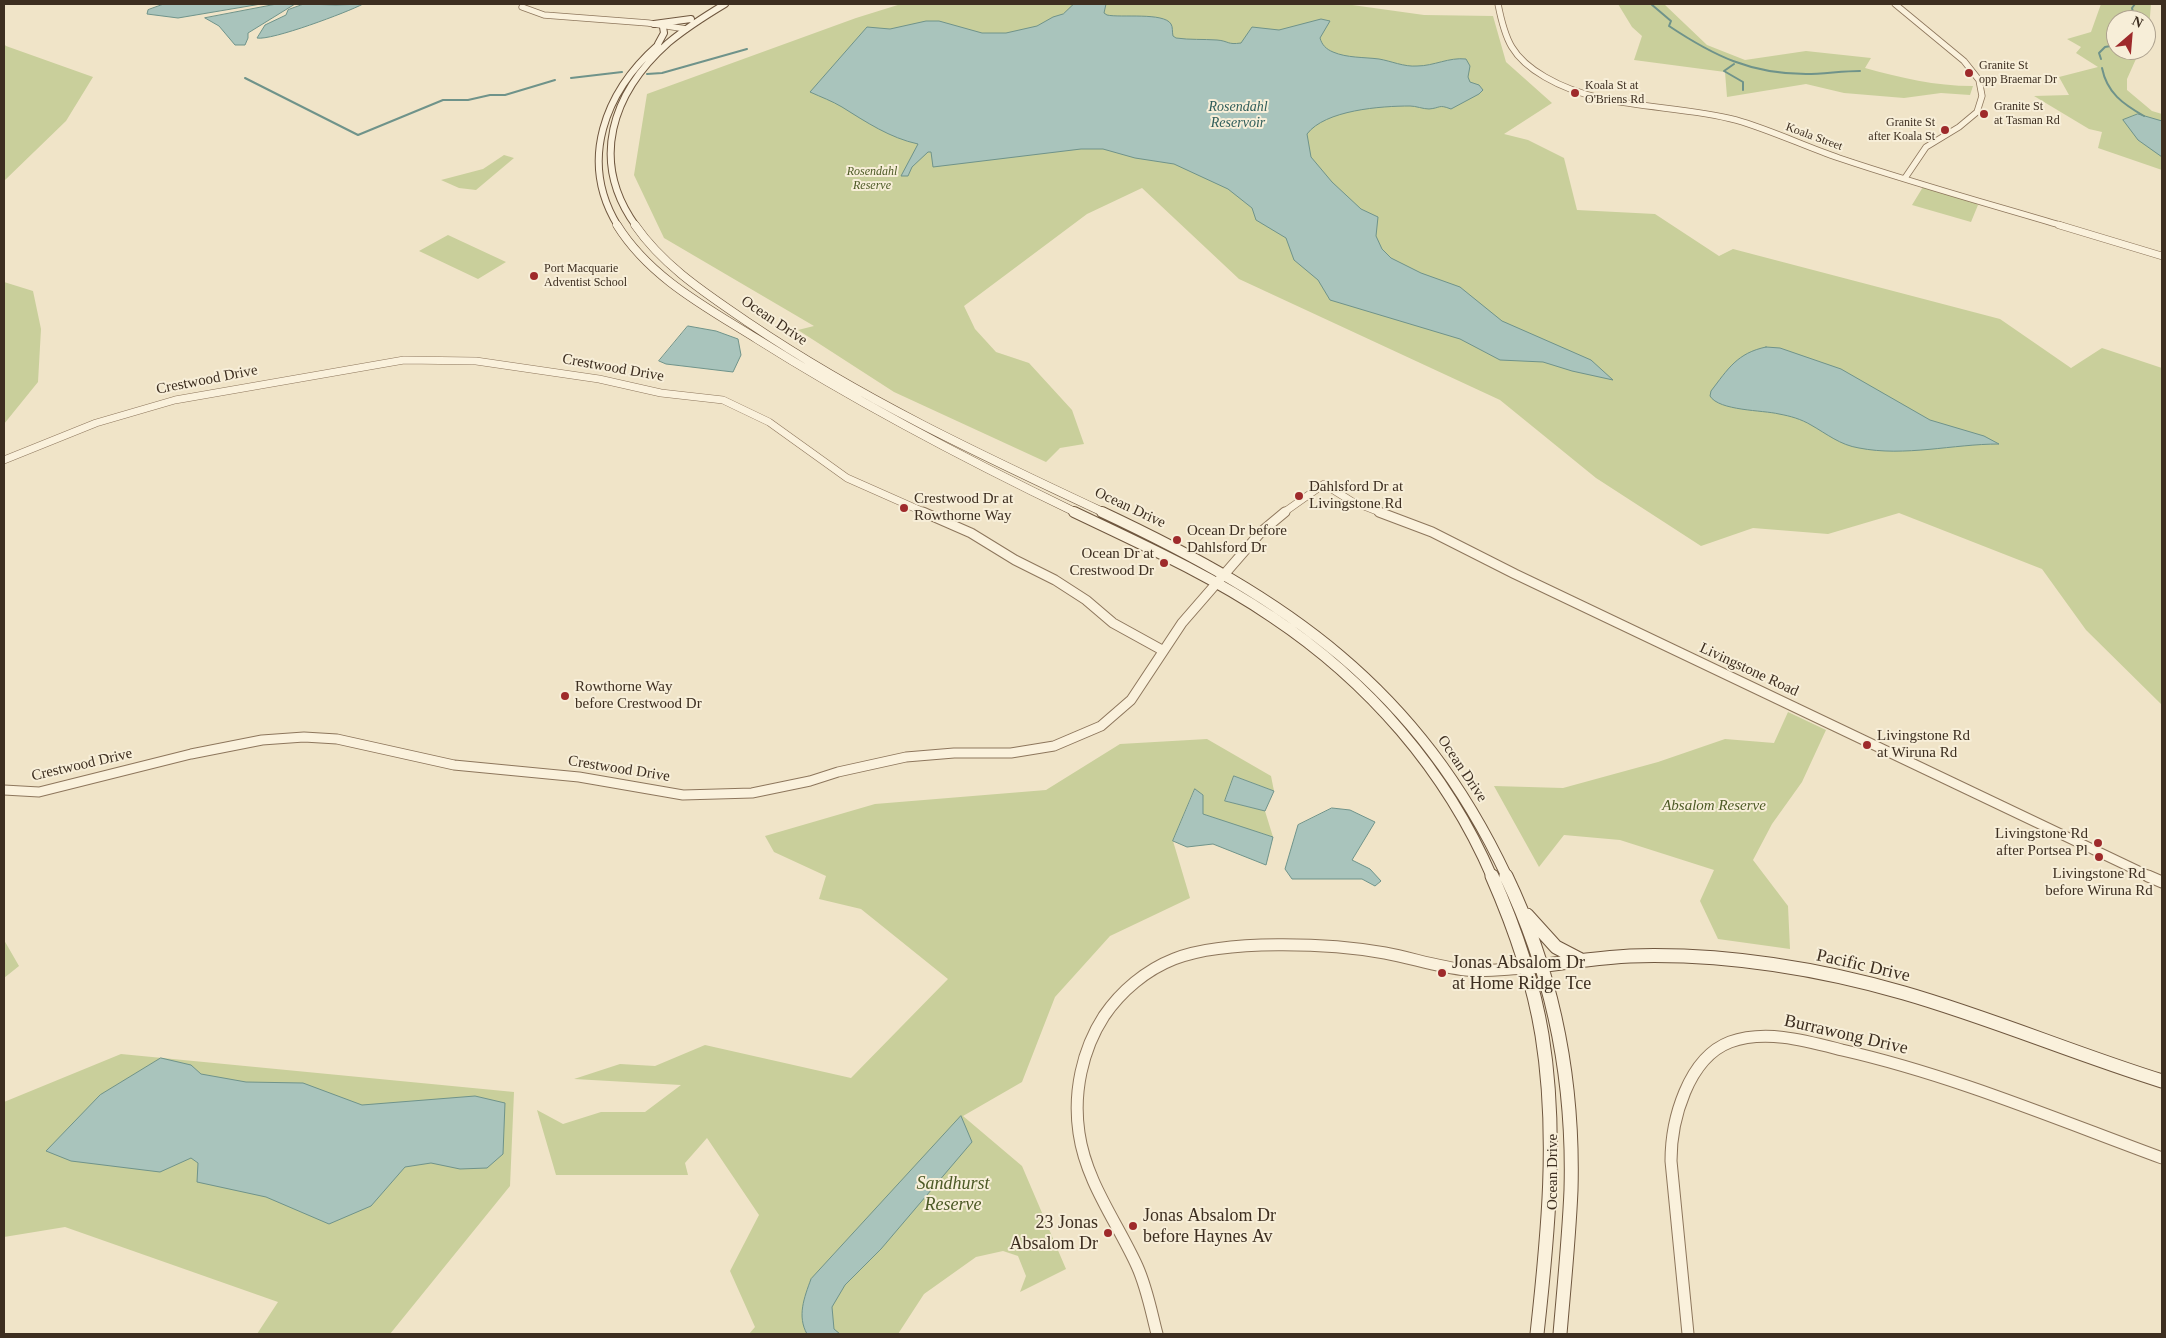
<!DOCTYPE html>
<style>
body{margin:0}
#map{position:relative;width:2166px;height:1338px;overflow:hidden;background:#f0e4c8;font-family:"Times New Roman",serif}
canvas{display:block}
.frame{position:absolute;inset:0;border:5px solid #3d2e20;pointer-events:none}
.north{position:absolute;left:2106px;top:10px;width:50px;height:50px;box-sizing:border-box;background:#f7eed8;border:1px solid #ada18e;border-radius:50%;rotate:27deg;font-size:14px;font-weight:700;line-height:20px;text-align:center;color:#3d2e20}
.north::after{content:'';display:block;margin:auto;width:18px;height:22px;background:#9e2a2b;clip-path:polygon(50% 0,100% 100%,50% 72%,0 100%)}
</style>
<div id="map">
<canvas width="2166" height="1338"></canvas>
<div class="frame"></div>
<div class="north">N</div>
</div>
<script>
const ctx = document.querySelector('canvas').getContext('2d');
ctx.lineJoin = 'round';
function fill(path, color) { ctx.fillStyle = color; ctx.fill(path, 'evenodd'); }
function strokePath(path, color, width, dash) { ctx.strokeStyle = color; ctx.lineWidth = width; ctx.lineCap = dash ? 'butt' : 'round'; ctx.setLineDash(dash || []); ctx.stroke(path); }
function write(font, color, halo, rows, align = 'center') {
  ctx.font = font + ' "Times New Roman",serif'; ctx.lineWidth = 4; ctx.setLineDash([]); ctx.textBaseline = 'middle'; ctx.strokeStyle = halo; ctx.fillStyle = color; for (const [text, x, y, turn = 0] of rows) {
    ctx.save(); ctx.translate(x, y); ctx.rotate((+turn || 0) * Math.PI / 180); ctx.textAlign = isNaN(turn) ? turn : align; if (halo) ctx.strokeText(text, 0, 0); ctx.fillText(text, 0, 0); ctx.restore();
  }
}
fill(new Path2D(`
 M 901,4 L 1345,4 L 1424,15 L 1493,16 L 1506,62 L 1552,103 L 1504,134 L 1528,140 L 1564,158 L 1577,210 L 1655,214 L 1719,256 L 1733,249 L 2000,319 L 2071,368 L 2102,348 L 2162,368 L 2162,705 L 2086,630 L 2042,569 L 1899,513 L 1828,534 L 1753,528 L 1701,546 L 1596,478 L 1500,400 L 1239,279 L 1142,188 L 1087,214 L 964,306 L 975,329 L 996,352 L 1029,363 L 1072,410 L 1084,444 L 1060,448 L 1046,462 L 894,392 L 798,330 L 814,326 L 664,238 L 634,175 L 647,94 L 856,18 Z
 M 1618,4 L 1664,4 L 1707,45 L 1745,60 L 1806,51 L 1871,58 L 1865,68 C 1902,78 1934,86 1973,86 L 1970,95 L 1941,93 L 1904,98 L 1844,93 L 1806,84 L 1727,97 L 1725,72 L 1634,60 L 1642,36 L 1632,27 Z
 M 2101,4 L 2151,4 L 2149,29 L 2146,35 L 2146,20 L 2116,20 L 2116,50 L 2140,50 L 2127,79 L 2127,90 L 2152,111 L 2162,114 L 2162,170 L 2098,148 L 2102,132 L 2089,129 L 2034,96 L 2069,95 L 2059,77 L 2098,67 L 2076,53 L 2081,47 L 2067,39 L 2091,32 Z
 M 4,44 L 6,46 L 93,77 L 66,121 L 4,181 Z
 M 504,155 L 514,158 L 476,190 L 459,188 L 441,180 L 483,169 Z
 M 1923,187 L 1975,203 L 1978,205 L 1971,222 L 1912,205 Z
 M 448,235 L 506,262 L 478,279 L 419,251 Z
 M 4,282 L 33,291 L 41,329 L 38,382 L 4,424 Z
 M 1788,712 L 1826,730 L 1802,782 L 1772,824 L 1753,860 L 1788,906 L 1790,949 L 1718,939 L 1700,901 L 1714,870 L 1620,840 L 1564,835 L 1539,867 L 1494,786 L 1563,788 L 1658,762 L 1725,739 L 1774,743 Z
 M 1207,739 L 1271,776 L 1274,791 L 1234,776 L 1225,801 L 1265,811 L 1273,837 L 1202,814 L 1203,795 L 1194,790 L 1173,841 L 1190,898 L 1110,936 L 1055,997 L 1022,1082 L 963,1116 L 1022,1166 L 1066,1269 L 1020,1292 L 1026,1276 L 1018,1256 L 1003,1251 L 976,1257 L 924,1294 L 898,1334 L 749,1334 L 755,1327 L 730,1271 L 759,1215 L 707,1138 L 685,1163 L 688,1175 L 556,1175 L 537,1110 L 563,1124 L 601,1112 L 645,1112 L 681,1085 L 574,1079 L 620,1064 L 655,1066 L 705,1045 L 851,1078 L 948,979 L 861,909 L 819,899 L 826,876 L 774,852 L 765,836 L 875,804 L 1046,790 L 1120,744 Z
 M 4,940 L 19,966 L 4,978 Z
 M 121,1054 L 514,1092 L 510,1186 L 390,1334 L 257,1334 L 278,1302 L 65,1227 L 4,1237 L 4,1102 Z`), '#c9cf9b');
const water = new Path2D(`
 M 164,4 L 261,4 L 178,18 L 147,14 L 148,10 Z
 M 277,4 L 295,4 L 248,33 L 248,38 L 245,45 L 235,45 L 219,26 L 205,18 Z
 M 304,4 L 336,5 L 363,4 C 348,12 271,41 257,38 L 265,25 L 286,15 L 288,10 Z
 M 1074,4 L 1106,4 L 1104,13 L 1107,15 C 1120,18 1164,12 1171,24 C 1173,27 1172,32 1173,36 L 1176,38 C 1190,40 1203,39 1217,40 C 1229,41 1227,45 1241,43 L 1252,27 L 1279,30 L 1321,19 L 1330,21 L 1320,38 C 1322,45 1326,49 1333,52 C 1347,58 1363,57 1379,59 C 1391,61 1404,67 1417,66 C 1434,66 1449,57 1466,59 L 1470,66 L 1468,77 L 1470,82 L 1479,85 L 1483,90 L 1479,94 L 1451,109 C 1438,104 1441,108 1429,109 C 1423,109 1416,106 1410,106 C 1381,106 1325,110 1307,134 L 1311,157 L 1332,182 L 1361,209 L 1378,217 L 1376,236 L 1382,249 L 1391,258 L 1421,273 L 1460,287 L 1502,321 L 1591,360 L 1613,380 L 1572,371 L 1543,362 L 1500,360 L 1460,339 L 1330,300 L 1318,280 L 1294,260 L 1286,238 L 1256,220 L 1252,208 L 1228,189 L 1174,164 L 1135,158 L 1103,149 L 1081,149 L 933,167 L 931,152 L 928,152 L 912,167 L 908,176 L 901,176 L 918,144 C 890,138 866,122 842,107 C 832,101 821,97 810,92 L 867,27 L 890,29 L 926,21 L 939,21 L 982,33 L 1006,33 L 1037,26 L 1053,17 L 1063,14 Z
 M 2138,114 L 2162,121 L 2162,157 L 2138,140 L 2123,120 Z
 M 688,326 L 716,331 L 738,339 L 741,355 L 733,372 L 666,364 L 659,361 Z
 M 1766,347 L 1780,348 L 1841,369 L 1930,420 L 1984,436 L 1999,444 C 1953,444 1905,457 1859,448 C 1840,445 1827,434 1811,425 C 1801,419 1790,416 1779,414 C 1763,410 1719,411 1710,396 L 1711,391 C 1728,369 1737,353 1766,347 Z
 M 1234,776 L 1274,791 L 1265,811 L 1225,801 Z
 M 1195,789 L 1203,795 L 1203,814 L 1273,837 L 1266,865 L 1213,844 L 1187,847 L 1173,841 Z
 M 1332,808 L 1350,810 L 1375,822 L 1352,860 L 1370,869 L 1381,881 L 1375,886 L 1362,879 L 1292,879 L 1285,869 L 1298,825 Z
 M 161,1058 L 191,1065 L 201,1074 L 246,1082 L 303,1083 L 362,1105 L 475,1096 L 505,1103 L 503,1154 L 487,1168 L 460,1169 L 431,1163 L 405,1167 L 371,1206 L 329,1224 L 266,1197 L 197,1182 L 198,1163 L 191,1158 L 160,1172 L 71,1161 L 46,1151 L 100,1095 Z
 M 961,1116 L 972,1142 L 881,1249 L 845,1285 L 832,1307 L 834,1329 L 840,1334 L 807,1334 C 797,1316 804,1298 811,1279 Z`);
fill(water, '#a9c4bc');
strokePath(water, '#6f938a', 1);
strokePath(new Path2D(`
 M 1651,4 L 1671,21 L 1669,26 C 1714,56 1751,74 1806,74 C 1824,74 1842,71 1860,71
 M 2135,4 L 2132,8 L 2135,20
 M 2146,30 L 2151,34 L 2150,37 L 2146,38
 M 2101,59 L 2099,53 L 2105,47 L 2116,45
 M 1734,64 L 1724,71 L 1743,82 L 1743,90
 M 2102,68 C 2107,93 2123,104 2144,116
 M 647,74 L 662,73 L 747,49
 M 245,78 L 358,135 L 443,100 L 468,100 L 490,95 L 505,95 L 555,80
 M 571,78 L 622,72`), '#6f938a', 2);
const tertiaryFar3 = new Path2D(`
 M 1498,4 C 1505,40 1512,58 1545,77 C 1603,111 1673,103 1736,120 C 1771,130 1804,146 1839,158 C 1913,183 1989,204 2063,226
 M 1895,4 L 1964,61 L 1979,80 L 1982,96 L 1977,112 L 1959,127 L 1926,147 L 1905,178
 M 522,7 L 544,15 L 648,23 L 686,29`);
const tertiaryFar2 = new Path2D(`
 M 2059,225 L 2162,256
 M 4,460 L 96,423 L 175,400 L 404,360 L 476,361 L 599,379 L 661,393 L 723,400 L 769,422 L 847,478 L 926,513
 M 1283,513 L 1324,484 L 1351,501 L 1382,513`);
const tertiaryFar1 = new Path2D(`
 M 923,512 L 971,533 L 1015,560 L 1055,580 L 1086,600 L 1113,623 L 1162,650
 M 1379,512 L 1432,532 L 1515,574 L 2151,877
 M 4,790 L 39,792 L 191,754 L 262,740 L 304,737 L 337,739 L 454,765 L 579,777 L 683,795 L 752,793 L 810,781 L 838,772 L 906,757 L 954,753 L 1011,753 L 1054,746 L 1101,726 L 1131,700 L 1182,623 L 1261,532 L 1285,512`);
const tertiary = new Path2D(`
 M 2148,876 L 2162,882
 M 1157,1334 C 1151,1311 1147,1288 1137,1266 C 1117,1222 1086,1182 1079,1133 C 1073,1093 1082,1050 1104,1016 C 1121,991 1146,970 1174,959 C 1225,939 1330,943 1385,953 C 1412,958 1438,967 1466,970 C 1486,972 1505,969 1525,968
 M 1688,1334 L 1671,1161 C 1671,1120 1688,1058 1730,1042 C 1766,1029 1807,1041 1842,1050 C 1952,1075 2056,1119 2162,1158`);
const secondaryFar3 = new Path2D(`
 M 654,24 L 691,19
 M 658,44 L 664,33 L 663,27
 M 618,226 C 578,161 605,92 658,45
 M 636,226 C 589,161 612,93 668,43 C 686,28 705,16 725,4`);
const secondaryFar2 = new Path2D(`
 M 617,225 C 650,278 706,307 757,339 C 860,404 967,460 1077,513
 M 635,225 C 664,267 707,294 749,323 C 863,400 981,455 1105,513`);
const secondaryFar1 = new Path2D(`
 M 1074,512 C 1141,544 1210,575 1272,617 C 1368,681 1446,770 1492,877
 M 1102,512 C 1287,599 1417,686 1507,877`);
const secondary = new Path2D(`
 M 1492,876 C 1514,926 1533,980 1542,1035 C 1558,1134 1548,1235 1537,1334
 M 1506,876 C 1553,974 1574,1081 1571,1190 C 1569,1238 1564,1286 1560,1334
 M 1527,915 L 1556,947 L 1579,959
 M 1525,968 C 1560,963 1595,958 1630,956 C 1722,953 1816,968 1904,993 C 1991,1018 2075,1054 2162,1081`);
strokePath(tertiaryFar3, '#8d765c', 7);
strokePath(tertiaryFar2, '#8d765c', 8);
strokePath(tertiaryFar1, '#8d765c', 11);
strokePath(tertiary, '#8d765c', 13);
strokePath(secondaryFar3, '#6f573f', 8);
strokePath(secondaryFar2, '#6f573f', 9);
strokePath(secondaryFar1, '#6f573f', 12);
strokePath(secondary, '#6f573f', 15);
strokePath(tertiaryFar3, '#faf1dc', 5.5);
strokePath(tertiaryFar2, '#faf1dc', 7);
strokePath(tertiaryFar1, '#faf1dc', 9);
strokePath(tertiary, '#faf1dc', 11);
strokePath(secondaryFar3, '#faf1dc', 6);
strokePath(secondaryFar2, '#faf1dc', 8);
strokePath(secondaryFar1, '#faf1dc', 10);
strokePath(secondary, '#faf1dc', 13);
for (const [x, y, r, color] of [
 [1969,73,5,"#9e2a2b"],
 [1575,93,5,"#9e2a2b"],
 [1984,114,5,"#9e2a2b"],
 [1945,130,5,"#9e2a2b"],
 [534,276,5,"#9e2a2b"],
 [1299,496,5,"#9e2a2b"],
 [904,508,5,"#9e2a2b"],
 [1177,540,5,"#9e2a2b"],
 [1164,563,5,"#9e2a2b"],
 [565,696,5,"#9e2a2b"],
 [1867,745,5,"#9e2a2b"],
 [2098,843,5,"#9e2a2b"],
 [2099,857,5,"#9e2a2b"],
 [1442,973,5,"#9e2a2b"],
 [1133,1226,5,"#9e2a2b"],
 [1108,1233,5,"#9e2a2b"]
]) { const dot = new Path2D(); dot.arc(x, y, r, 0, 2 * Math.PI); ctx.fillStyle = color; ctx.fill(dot); strokePath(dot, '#f7eed8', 2); }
write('12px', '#3d2e20', '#f7eed8', [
 ["Granite St",1979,66],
 ["opp Braemar Dr",1979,80],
 ["Koala St at",1585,86],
 ["O'Briens Rd",1585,100],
 ["Granite St",1994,107],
 ["at Tasman Rd",1994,121],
 ["Granite St",1935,123,"right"],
 ["after Koala St",1935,137,"right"],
 ["Port Macquarie",544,269],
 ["Adventist School",544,283]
], 'left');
write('12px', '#3d2e20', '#f7eed8', [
 ["Koala Street",1814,137,20]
]);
write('italic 12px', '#4d5a26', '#f7eed8', [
 ["Rosendahl",872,172],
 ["Reserve",872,186]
]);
write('italic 14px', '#2f5d5a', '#f7eed8', [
 ["Rosendahl",1238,107],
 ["Reservoir",1238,123]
]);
write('15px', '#3d2e20', '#f7eed8', [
 ["Ocean Drive",774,321,34],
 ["Crestwood Drive",613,368,10],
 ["Crestwood Drive",207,380,-11],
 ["Ocean Drive",1130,508,25],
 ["Livingstone Road",1749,670,25],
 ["Crestwood Drive",82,765,-13],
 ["Crestwood Drive",619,769,9],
 ["Ocean Drive",1462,769,56],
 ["Ocean Drive",1553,1172,-90]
]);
write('15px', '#3d2e20', '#f7eed8', [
 ["Dahlsford Dr at",1309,487],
 ["Livingstone Rd",1309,504],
 ["Crestwood Dr at",914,499],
 ["Rowthorne Way",914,516],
 ["Ocean Dr before",1187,531],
 ["Dahlsford Dr",1187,548],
 ["Ocean Dr at",1154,554,"right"],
 ["Crestwood Dr",1154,571,"right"],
 ["Rowthorne Way",575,687],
 ["before Crestwood Dr",575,704],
 ["Livingstone Rd",1877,736],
 ["at Wiruna Rd",1877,753],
 ["Livingstone Rd",2088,834,"right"],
 ["after Portsea Pl",2088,851,"right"],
 ["Livingstone Rd",2099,874,"center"],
 ["before Wiruna Rd",2099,891,"center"]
], 'left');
write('italic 15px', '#4d5a26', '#f7eed8', [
 ["Absalom Reserve",1714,806]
]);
write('18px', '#3d2e20', '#f7eed8', [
 ["Jonas Absalom Dr",1452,963],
 ["at Home Ridge Tce",1452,984],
 ["Jonas Absalom Dr",1143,1216],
 ["before Haynes Av",1143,1237],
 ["23 Jonas",1098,1223,"right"],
 ["Absalom Dr",1098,1244,"right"]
], 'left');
write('18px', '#3d2e20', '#f7eed8', [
 ["Pacific Drive",1863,966,13],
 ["Burrawong Drive",1846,1035,13]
]);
write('italic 18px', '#4d5a26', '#f7eed8', [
 ["Sandhurst",953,1184],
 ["Reserve",953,1205]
]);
</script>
